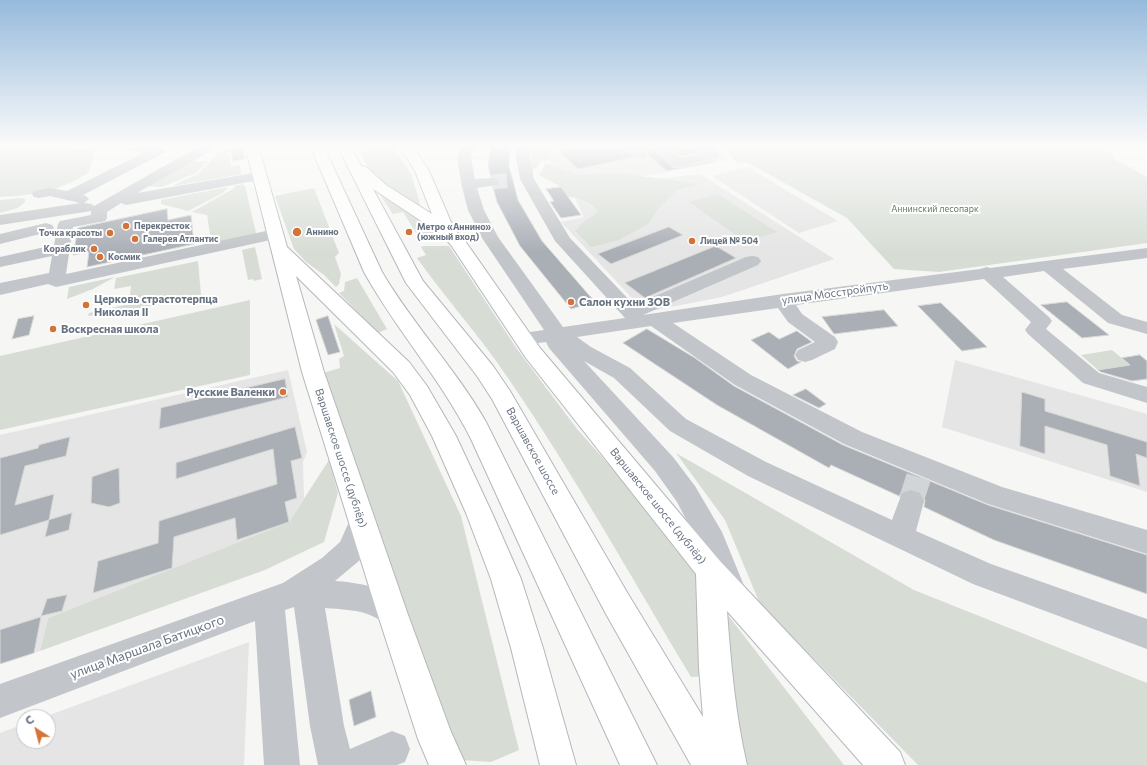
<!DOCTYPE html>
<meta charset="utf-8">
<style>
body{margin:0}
#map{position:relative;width:1147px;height:765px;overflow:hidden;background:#f6f6f4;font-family:Commissioner,sans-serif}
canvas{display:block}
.north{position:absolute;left:16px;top:709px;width:40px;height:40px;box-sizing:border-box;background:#fff;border:1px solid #c3c7cd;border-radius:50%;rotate:324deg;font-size:11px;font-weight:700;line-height:16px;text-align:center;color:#687382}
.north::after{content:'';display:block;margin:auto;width:14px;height:18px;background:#d37337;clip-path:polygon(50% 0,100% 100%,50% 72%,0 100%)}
</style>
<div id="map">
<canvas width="1147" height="765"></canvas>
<div class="north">С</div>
</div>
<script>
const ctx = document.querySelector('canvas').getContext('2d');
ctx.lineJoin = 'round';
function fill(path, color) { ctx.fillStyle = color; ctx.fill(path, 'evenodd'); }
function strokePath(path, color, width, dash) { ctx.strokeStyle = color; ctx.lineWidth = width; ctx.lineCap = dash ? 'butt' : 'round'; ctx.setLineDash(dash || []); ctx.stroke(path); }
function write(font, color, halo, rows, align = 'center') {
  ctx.font = font + ' Commissioner,sans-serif'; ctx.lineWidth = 4; ctx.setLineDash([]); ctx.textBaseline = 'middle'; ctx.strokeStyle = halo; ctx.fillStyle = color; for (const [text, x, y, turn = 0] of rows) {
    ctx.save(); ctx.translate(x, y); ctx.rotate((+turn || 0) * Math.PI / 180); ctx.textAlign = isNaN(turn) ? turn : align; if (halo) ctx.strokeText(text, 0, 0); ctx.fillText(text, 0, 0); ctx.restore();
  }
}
fill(new Path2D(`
 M 540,145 L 715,145 L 728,160 L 656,174 L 567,186 L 551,164 Z
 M 747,167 L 838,221 L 799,233 L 712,176 Z
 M 700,174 L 834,259 L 722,297 L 645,312 L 561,222 L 584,217 L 570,188 Z
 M 955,360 L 1147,414 L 1147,492 L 942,427 Z
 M 288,370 L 307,452 L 303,462 L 304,498 L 289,522 L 48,618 L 40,651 L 0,664 L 0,435 Z
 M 249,642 L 244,765 L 0,765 L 0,733 L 24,724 L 24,741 L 48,741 L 48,717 L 44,717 Z`), '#e4e5e4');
fill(new Path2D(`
 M 0,145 L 74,145 L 68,149 L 96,148 L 88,173 C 57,192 35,195 0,197 Z
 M 366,145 L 392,145 L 411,174 L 421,207 L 382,183 L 370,171 L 360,153 L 370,151 Z
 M 530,145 L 545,145 L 551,159 L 541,161 L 537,167 L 531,171 Z
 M 722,145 L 1116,145 L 1099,147 L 1114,155 L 1113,158 L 1147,177 L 1147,243 L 939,272 L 894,269 L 847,218 L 747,162 L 737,163 Z
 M 228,150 L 231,166 L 240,165 L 241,173 L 237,175 L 172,186 L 198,174 L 219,152 Z
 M 186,161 L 208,161 L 196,173 L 162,187 L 142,186 Z
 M 546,163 L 579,175 L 619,173 L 699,184 L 677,190 L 657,210 L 648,224 L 619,240 L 591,247 L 575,231 L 584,222 L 598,212 C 589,197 571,197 556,196 L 562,187 L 539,175 Z
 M 242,184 L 245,186 L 257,237 L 212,247 L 207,215 L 192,212 L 233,189 L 235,186 Z
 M 228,187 L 223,193 L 188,211 L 161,204 L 161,200 Z
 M 314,188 L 339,253 L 335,257 L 341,274 L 339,284 L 336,287 L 324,275 L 306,262 L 294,249 L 275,196 Z
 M 378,192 L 446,237 L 418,236 L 403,212 L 393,214 Z
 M 718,194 L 777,232 L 746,242 L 689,202 Z
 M 21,198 L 25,199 L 25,202 L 18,208 L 0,213 L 0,200 Z
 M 424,246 L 449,246 L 517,349 L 577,429 L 701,568 L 706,676 L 691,677 C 631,577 574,474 508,378 C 480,336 446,299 417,258 L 426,255 L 421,247 Z
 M 255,247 L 262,279 L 254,281 L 253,279 L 248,280 L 242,250 Z
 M 198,261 L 201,295 L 97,318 L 97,315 L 88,316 L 89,313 L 129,304 L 131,286 L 114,289 L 116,278 Z
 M 115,277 L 93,289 L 67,299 L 69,287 Z
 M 357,278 L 387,329 L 378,333 L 339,293 L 344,291 L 345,282 Z
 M 250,300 L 250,375 L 0,430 L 0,356 Z
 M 334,324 L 398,381 L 461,516 L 519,750 L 491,762 L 460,760 L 320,374 L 340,368 L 339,359 L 344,356 Z
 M 1112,350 L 1130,365 L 1098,370 L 1081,355 Z
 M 676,453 L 914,590 L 1147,683 L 1147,765 L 918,765 L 760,604 L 725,520 Z
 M 329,460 L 338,493 L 324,542 L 265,570 L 40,651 L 48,618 L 289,522 Z
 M 724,610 L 844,765 L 744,765 Z`), '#d7ddd5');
const building = new Path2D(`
 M 491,145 L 511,145 L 509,165 L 518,200 L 542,241 L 595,302 L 571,309 L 520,246 L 497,202 L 493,187 L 498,186 L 500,181 L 497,178 L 491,177 L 488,166 Z
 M 571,145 L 624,145 L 634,157 L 578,169 L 558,151 L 575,148 Z
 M 641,145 L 648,145 L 673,167 L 678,168 L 712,161 L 714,162 L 667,171 L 649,156 L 649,154 Z
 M 667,145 L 690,145 L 700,152 L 681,156 Z
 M 242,147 L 245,159 L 233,161 L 230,149 Z
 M 561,187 L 581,215 L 561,218 L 550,202 L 554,201 L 546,189 Z
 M 167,209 L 168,220 L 191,215 L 194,244 L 87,267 L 89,252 L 73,255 L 78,228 Z
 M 669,227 L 683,235 L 611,264 L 598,254 Z
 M 716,246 L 736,258 L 645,298 L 625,283 Z
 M 1067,302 L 1109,335 L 1082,338 L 1041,305 Z
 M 941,303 L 987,347 L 962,351 L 918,306 Z
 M 884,310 L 898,326 L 834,334 L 822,317 Z
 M 34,316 L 29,335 L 12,339 L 18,319 Z
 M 328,316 L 340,352 L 328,355 L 316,320 Z
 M 647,329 L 695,358 L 734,386 L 843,445 L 988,505 L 1147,555 L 1147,594 L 994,540 L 924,507 L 925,500 L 920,492 L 911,489 L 902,492 L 899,496 L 831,465 L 829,468 L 717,405 L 623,343 Z
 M 797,331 L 812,342 L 797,349 L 794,356 L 797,361 L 801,362 L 788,369 L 751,340 L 769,332 L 779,339 Z
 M 1140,355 L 1147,361 L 1147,379 L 1132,381 L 1101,372 L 1098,370 L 1130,365 L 1122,358 Z
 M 285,379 L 288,397 L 159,429 L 161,408 Z
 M 806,389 L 826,404 L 819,408 L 793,395 Z
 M 1022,392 L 1045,399 L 1045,411 L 1147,442 L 1147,458 L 1136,454 L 1140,486 L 1110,476 L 1107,445 L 1045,426 L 1045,454 L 1020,446 Z
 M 295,427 L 302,458 L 291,461 L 297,498 L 285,502 L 289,522 L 237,540 L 235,518 L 174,537 L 172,568 L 93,593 L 98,561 L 158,543 L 159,521 L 277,484 L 273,449 L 176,479 L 176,463 Z
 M 70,437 L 66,456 L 25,466 L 15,505 L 54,494 L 49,520 L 0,535 L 0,458 L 38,448 L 39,445 Z
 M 119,468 L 120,503 L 109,507 L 91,503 L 92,477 Z
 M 72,513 L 69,530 L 45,537 L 49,520 Z
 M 67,595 L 62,611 L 41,616 L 47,599 Z
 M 41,617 L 34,653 L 0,664 L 0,630 Z
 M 371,691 L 376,717 L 354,726 L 349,700 Z`);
fill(building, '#aaafb6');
strokePath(building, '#d8d8d6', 1);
strokePath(new Path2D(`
 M 492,182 L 513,180`), '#d2d5d8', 15, [15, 8]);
strokePath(new Path2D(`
 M 911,501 L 920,473`), '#d2d5d8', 25, [25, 12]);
const major = new Path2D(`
 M 245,145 L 258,145 L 287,247 L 409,362 L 427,386 L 456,436 L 492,513 L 521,579 L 543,648 L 576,765 L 540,765 L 511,648 L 491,579 L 466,513 L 432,436 L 410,395 L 393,372 L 296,276 L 324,372 L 407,612 L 451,732 L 466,765 L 429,765 L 418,739 L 377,612 L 302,372 Z
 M 310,145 L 323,145 L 382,272 C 413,325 456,369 486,422 L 657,765 L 620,765 L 471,439 C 441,379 396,330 364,272 Z
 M 337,145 L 350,145 L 361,166 L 366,167 L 386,185 L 432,214 L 415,171 L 399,145 L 412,145 L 429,171 L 454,229 L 463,238 L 540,348 L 720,561 L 900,752 L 905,765 L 863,765 L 727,611 C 731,663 735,714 747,765 L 691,765 L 606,614 L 492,399 L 477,376 L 406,283 ZM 373,189 L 441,234 L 451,245 L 526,358 L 696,574 L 699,668 L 703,717 L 628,594 L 510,391 L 493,366 L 423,281 Z`);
strokePath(major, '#b4b7bb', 2);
fill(new Path2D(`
 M 116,145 L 147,145 L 162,148 L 164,151 L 162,154 L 83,195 L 86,196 L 89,199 L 84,203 L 92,204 L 94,206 L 201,145 L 217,145 L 216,148 L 137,193 L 259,172 L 264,173 L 266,176 L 264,179 L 259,180 L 126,205 L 121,203 L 107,212 L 107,218 L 105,221 L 73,227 L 66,274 L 275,229 L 281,231 L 283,234 L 281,237 L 275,239 L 56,287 L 48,284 L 0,295 L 0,283 L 49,273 L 52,256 L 0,267 L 0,257 L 54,245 L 58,224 L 60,221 L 91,215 L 91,211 L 0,225 L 0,215 L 80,203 L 50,196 L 39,198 L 34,197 L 32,194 L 34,191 L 50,188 L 67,191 L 143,153 L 117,148 Z
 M 462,145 L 475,145 L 471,158 L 475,179 L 492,178 L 497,179 L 499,182 L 497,185 L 477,188 L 484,210 L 498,237 L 563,327 L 625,318 L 555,241 L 520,179 L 515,153 L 517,145 L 530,145 L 529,153 L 534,179 L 570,238 L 634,305 L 746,257 L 752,256 L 758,257 L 761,261 L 758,265 L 643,315 L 783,294 L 980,269 L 987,267 L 990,268 L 1147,248 L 1147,258 L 1063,269 L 1122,315 L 1147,322 L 1147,334 L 1108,323 L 1044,271 L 1003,277 L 1049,317 L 1052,321 L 1046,329 L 1099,373 L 1147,387 L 1147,403 L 1083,383 L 1028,334 L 1025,330 L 1031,322 L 984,279 L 796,305 L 802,314 L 835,337 L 838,342 L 835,349 L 812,360 L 805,362 L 798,360 L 795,355 L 798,350 L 815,342 L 788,322 L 778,308 L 673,323 L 751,375 L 862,432 L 1002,487 L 1147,530 L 1147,554 L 988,504 L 844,444 L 735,385 L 651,326 L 577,337 L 591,347 L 630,368 L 686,419 L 766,462 L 892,520 L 902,493 L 911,490 L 920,493 L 924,501 L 916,531 L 991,564 L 1147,619 L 1147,649 L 973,584 L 748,476 L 670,431 L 614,378 L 584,361 L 673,457 L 695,486 L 722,532 L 745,588 L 741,598 L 730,602 L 719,598 L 699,544 L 677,502 L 655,471 L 549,348 L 546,342 L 523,345 L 516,344 L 513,339 L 516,334 L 544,330 L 482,238 L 468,210 L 462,187 L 457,158 Z
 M 625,145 L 639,145 L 648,155 L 646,158 C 636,160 630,153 625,145 Z
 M 649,145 L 664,145 L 681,158 L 703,153 L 696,145 L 710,145 L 719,155 L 717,158 L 678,167 L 673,166 Z
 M 46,223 L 52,225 L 54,228 L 52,231 L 0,244 L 0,234 Z
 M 362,511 L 372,515 L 376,523 L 360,560 L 335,581 C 355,582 387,588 402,601 C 404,603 406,608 407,612 L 403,622 L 392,627 C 385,624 379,619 372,616 C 361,610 339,609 325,608 L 344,726 L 350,749 L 392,731 L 405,736 L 410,749 L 405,762 L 397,765 L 318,765 L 310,726 L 294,607 L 285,610 L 300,765 L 264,765 L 255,621 L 0,718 L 0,684 L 283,583 L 322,558 L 340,542 L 352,515 Z`), '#c2c5c9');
fill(major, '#fff');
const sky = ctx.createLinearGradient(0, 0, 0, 252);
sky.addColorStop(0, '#96badc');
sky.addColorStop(0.58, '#fbfbfa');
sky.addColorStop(1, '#fbfbfa00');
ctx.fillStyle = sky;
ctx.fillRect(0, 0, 1147, 252);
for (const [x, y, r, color] of [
 [126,226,4,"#d37337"],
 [297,232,5,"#d37337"],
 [409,232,4,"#d37337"],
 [110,233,4,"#d37337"],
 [135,239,4,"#d37337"],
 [692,241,4,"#d37337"],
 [94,249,4,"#d37337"],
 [100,257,4,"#d37337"],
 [571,302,4,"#d37337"],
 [86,305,4,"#d37337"],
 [53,329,4,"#d37337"],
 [283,392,4,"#d37337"]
]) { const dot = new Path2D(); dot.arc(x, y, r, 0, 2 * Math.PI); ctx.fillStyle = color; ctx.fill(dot); strokePath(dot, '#fff', 1.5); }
write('9px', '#677a66', '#fff', [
 ["Аннинский лесопарк",935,209]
]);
write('bold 9px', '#687382', '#fff', [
 ["Перекресток",134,226],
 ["Метро «Аннино»",417,227],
 ["(южный вход)",417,237],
 ["Аннино",306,232],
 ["Точка красоты",102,233,"right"],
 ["Галерея Атлантис",143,239],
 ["Лицей № 504",700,241],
 ["Кораблик",86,249,"right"],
 ["Космик",108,257]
], 'left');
write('11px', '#687382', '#fff', [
 ["улица Мосстройпуть",835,293,-8],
 ["Варшавское шоссе",533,451,61],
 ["Варшавское шоссе (дублёр)",341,458,72],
 ["Варшавское шоссе (дублёр)",658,506,51]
]);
write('bold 11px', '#687382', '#fff', [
 ["Церковь страстотерпца",94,299],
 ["Николая II",94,312],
 ["Салон кухни ЗОВ",579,302],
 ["Воскресная школа",61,329],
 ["Русские Валенки",275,392,"right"]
], 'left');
write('13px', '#687382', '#fff', [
 ["улица Маршала Батицкого",147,647,-20]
]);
</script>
